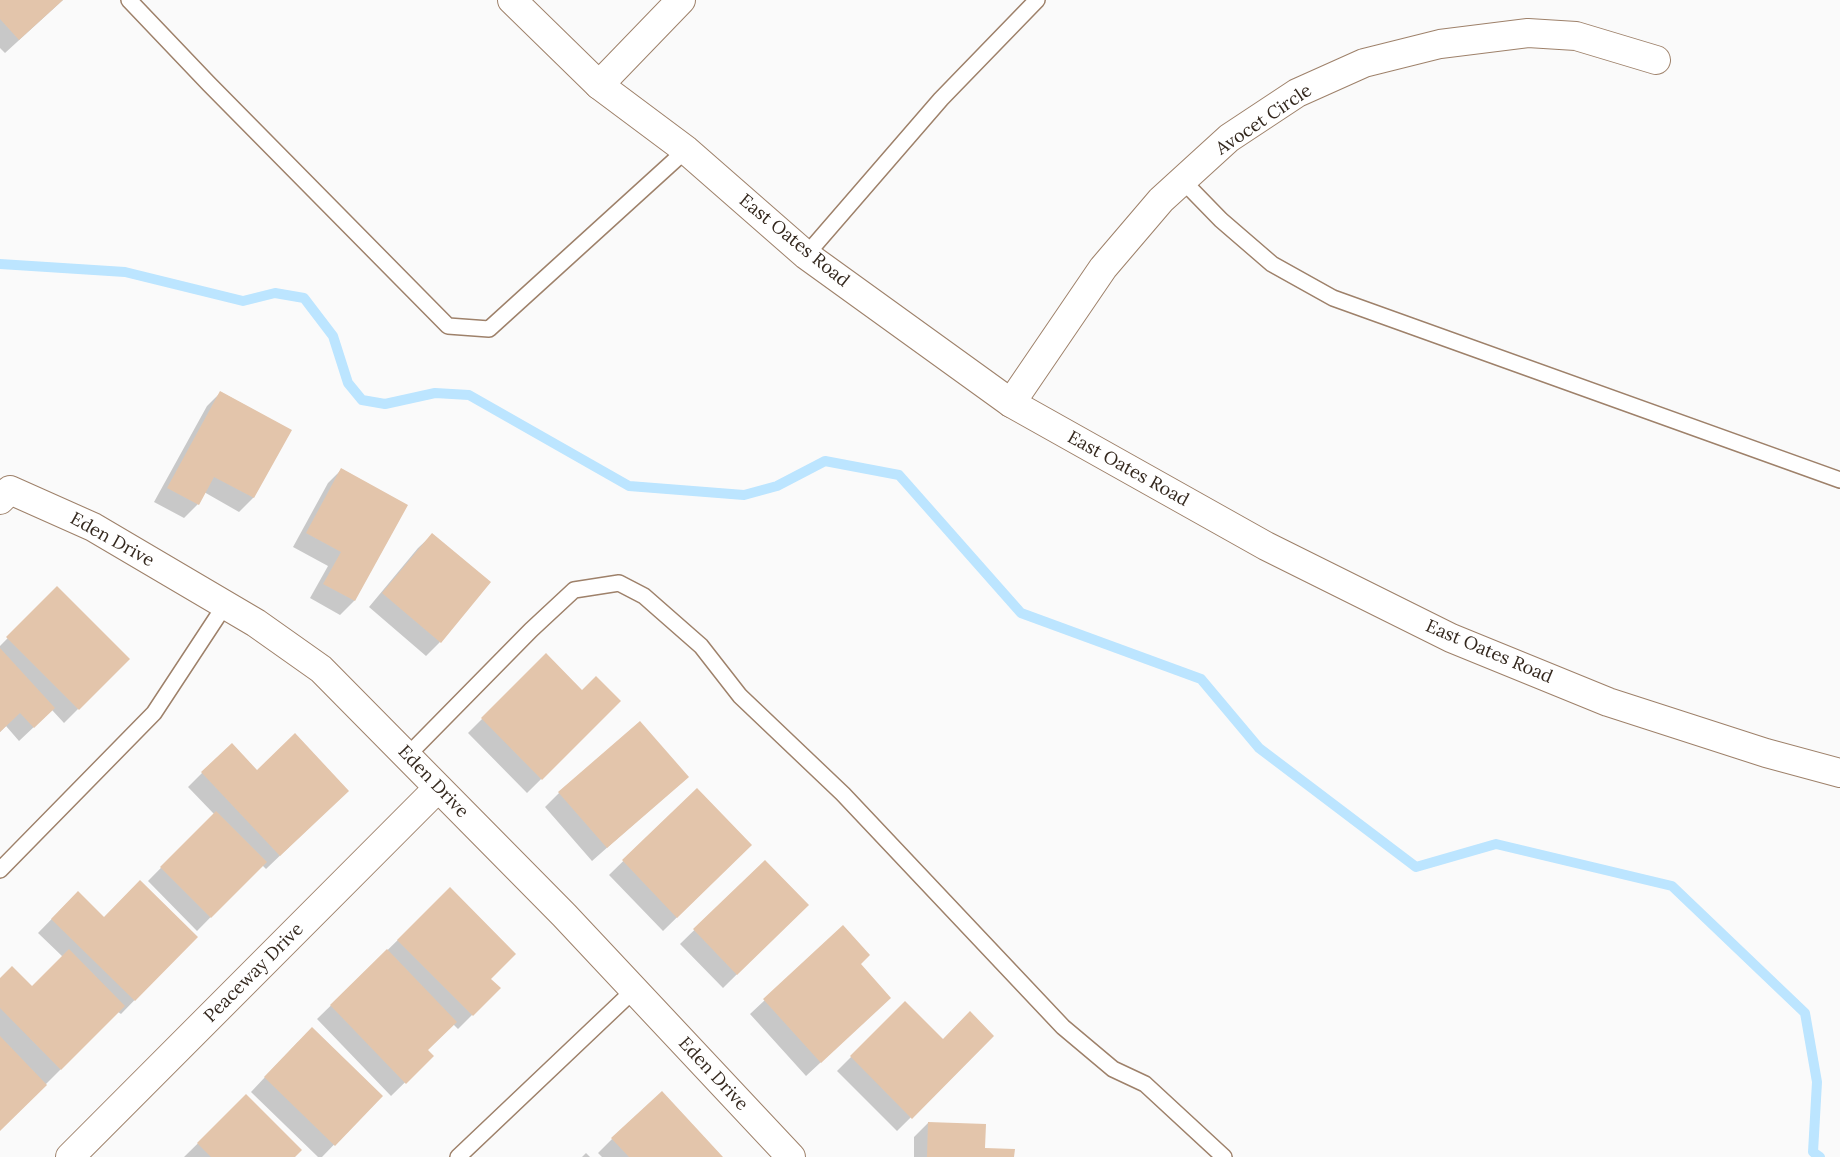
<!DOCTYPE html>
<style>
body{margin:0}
canvas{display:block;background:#fafafa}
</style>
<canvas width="1840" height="1157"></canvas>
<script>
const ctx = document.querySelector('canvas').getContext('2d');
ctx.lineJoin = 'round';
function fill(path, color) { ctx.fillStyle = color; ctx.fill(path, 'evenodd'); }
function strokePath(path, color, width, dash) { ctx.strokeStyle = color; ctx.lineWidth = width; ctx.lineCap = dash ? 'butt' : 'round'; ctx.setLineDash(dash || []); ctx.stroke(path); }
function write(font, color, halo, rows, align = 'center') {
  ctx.font = font + ' Lora,serif'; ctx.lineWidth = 4; ctx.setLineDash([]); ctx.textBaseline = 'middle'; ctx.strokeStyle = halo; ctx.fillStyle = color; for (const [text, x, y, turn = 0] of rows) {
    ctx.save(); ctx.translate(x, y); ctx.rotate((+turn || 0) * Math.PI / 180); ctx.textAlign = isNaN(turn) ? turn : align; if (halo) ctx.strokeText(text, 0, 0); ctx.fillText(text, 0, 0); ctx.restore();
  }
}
fill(new Path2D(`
 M 0,0 L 63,0 L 5,53 L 0,48 Z
 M 221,392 L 290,430 L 253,498 L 239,512 L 204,492 L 198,504 L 184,518 L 154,502 L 207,406 Z
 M 342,469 L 406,506 L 354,601 L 340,615 L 310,598 L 328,566 L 293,547 L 328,483 Z
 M 432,535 L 440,642 L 426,656 L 369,607 L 418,548 Z
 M 57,588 L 128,659 L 64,723 L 52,710 L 19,741 L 6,726 L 0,732 L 0,646 Z
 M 546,655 L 582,692 L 620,701 L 527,793 L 468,733 Z
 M 257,772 L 334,804 L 266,869 L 262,865 L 197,931 L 148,881 L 214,814 L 188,787 L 202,773 Z
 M 687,777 L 592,861 L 545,807 L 559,793 Z
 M 697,789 L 751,845 L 663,931 L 609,875 Z
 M 765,861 L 807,905 L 723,988 L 680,944 Z
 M 450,889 L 490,979 L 499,988 L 458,1029 L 453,1024 L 426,1050 L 432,1056 L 391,1096 L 317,1019 Z
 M 78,892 L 104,918 L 196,937 L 121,1014 L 118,1012 L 0,1130 L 0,980 L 32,988 L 63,957 L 38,933 Z
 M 843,927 L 859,964 L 876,1011 L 806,1076 L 750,1014 Z
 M 905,1003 L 943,1040 L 993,1036 L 897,1131 L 837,1071 Z
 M 298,1042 L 381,1096 L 322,1157 L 318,1157 L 251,1092 Z
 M 246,1096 L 293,1157 L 184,1157 Z
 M 928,1123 L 984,1149 L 1013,1157 L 914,1157 L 914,1137 Z
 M 612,1139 L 721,1157 L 602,1157 L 598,1153 Z
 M 586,1153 L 590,1157 L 582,1157 Z`), '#0003');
strokePath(new Path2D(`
 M 0,264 L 125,272 L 243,301 L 275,293 L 304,298 L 333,336 L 348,383 L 362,400 L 385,404 L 435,393 L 469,395 L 629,486 L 744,495 L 777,486 L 825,461 L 899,475 L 1021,613 L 1201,679 L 1259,748 L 1416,867 L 1496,844 L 1672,886 L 1805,1013 L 1817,1082 L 1813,1152 L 1820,1157`), '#bce5ff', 10);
fill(new Path2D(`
 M 0,0 L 63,0 L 19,40 L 0,19 Z
 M 220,391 L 292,430 L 254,498 L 214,477 L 199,505 L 167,488 Z
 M 341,468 L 408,505 L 355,601 L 323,584 L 341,552 L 306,533 Z
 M 432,533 L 491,582 L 441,643 L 382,593 Z
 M 57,586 L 130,659 L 79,710 L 6,637 Z
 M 0,648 L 55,708 L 34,728 L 20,713 L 0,732 Z
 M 546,653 L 582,690 L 596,676 L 621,701 L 542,780 L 481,718 Z
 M 640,721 L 689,777 L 607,848 L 558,792 Z
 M 295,733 L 349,791 L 280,856 L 201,772 L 232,743 L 257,770 Z
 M 697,788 L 752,845 L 677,918 L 622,860 Z
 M 216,811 L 267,862 L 211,918 L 160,867 Z
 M 765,860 L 809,905 L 737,975 L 693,929 Z
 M 140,880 L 198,937 L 135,1001 L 51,919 L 78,891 L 104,917 Z
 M 450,887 L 516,954 L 491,979 L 501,988 L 473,1016 L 397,940 Z
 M 843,925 L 870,955 L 861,964 L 891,998 L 821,1063 L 763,999 Z
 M 69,949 L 125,1006 L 61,1070 L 0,1008 L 0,978 L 12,966 L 32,986 Z
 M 387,949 L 457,1022 L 428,1050 L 434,1056 L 406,1084 L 330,1005 Z
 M 905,1001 L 943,1039 L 970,1011 L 994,1036 L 912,1119 L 850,1056 Z
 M 312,1027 L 383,1096 L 335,1146 L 264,1077 Z
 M 0,1036 L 47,1085 L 0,1131 Z
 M 662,1091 L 723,1157 L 629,1157 L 611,1138 Z
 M 246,1094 L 302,1150 L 295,1157 L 211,1157 L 197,1143 Z
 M 928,1122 L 986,1124 L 985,1148 L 1015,1149 L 1014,1157 L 927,1157 Z`), '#e3c5ab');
const lane = new Path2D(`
 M 129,0 L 209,84 L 448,326 L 489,329 L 686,150
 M 1183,181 L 1221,220 L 1272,264 L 1333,298 L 1840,480
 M 806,255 L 941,99 L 1037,0
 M 407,756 L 531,630 L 574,590 L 619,583 L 644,596 L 701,646 L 740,696 L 843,794 L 1063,1027 L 1113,1069 L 1145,1084 L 1224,1157
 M 0,870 L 154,713 L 225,605
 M 458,1157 L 634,990`);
const street = new Path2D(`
 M 599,85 L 681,0
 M 1011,403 L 1103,268 L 1161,200 L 1229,138 L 1297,93 L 1364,63 L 1440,44 L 1528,33 L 1576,36 L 1656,60
 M 0,500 L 10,490 L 93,527 L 256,623 L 321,669 L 564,915 L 791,1157
 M 70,1157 L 438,788`);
const secondary = new Path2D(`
 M 512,0 L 599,85 L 686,150 L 806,255 L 1011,403 L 1266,546 L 1451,638 L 1608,702 L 1766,753 L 1840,773`);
strokePath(lane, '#9e816a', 18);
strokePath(street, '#9e816a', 30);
strokePath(secondary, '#9e816a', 30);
strokePath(lane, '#fff', 15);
strokePath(street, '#fff', 28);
strokePath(secondary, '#fff', 28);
write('18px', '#34281e', '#fff', [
 ["Avocet Circle",1264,120,-34],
 ["East Oates Road",794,241,39],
 ["East Oates Road",1128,469,29],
 ["Eden Drive",112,540,29],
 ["East Oates Road",1489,652,23],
 ["Eden Drive",433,782,46],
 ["Peaceway Drive",254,973,-45],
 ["Eden Drive",713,1074,47]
]);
</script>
